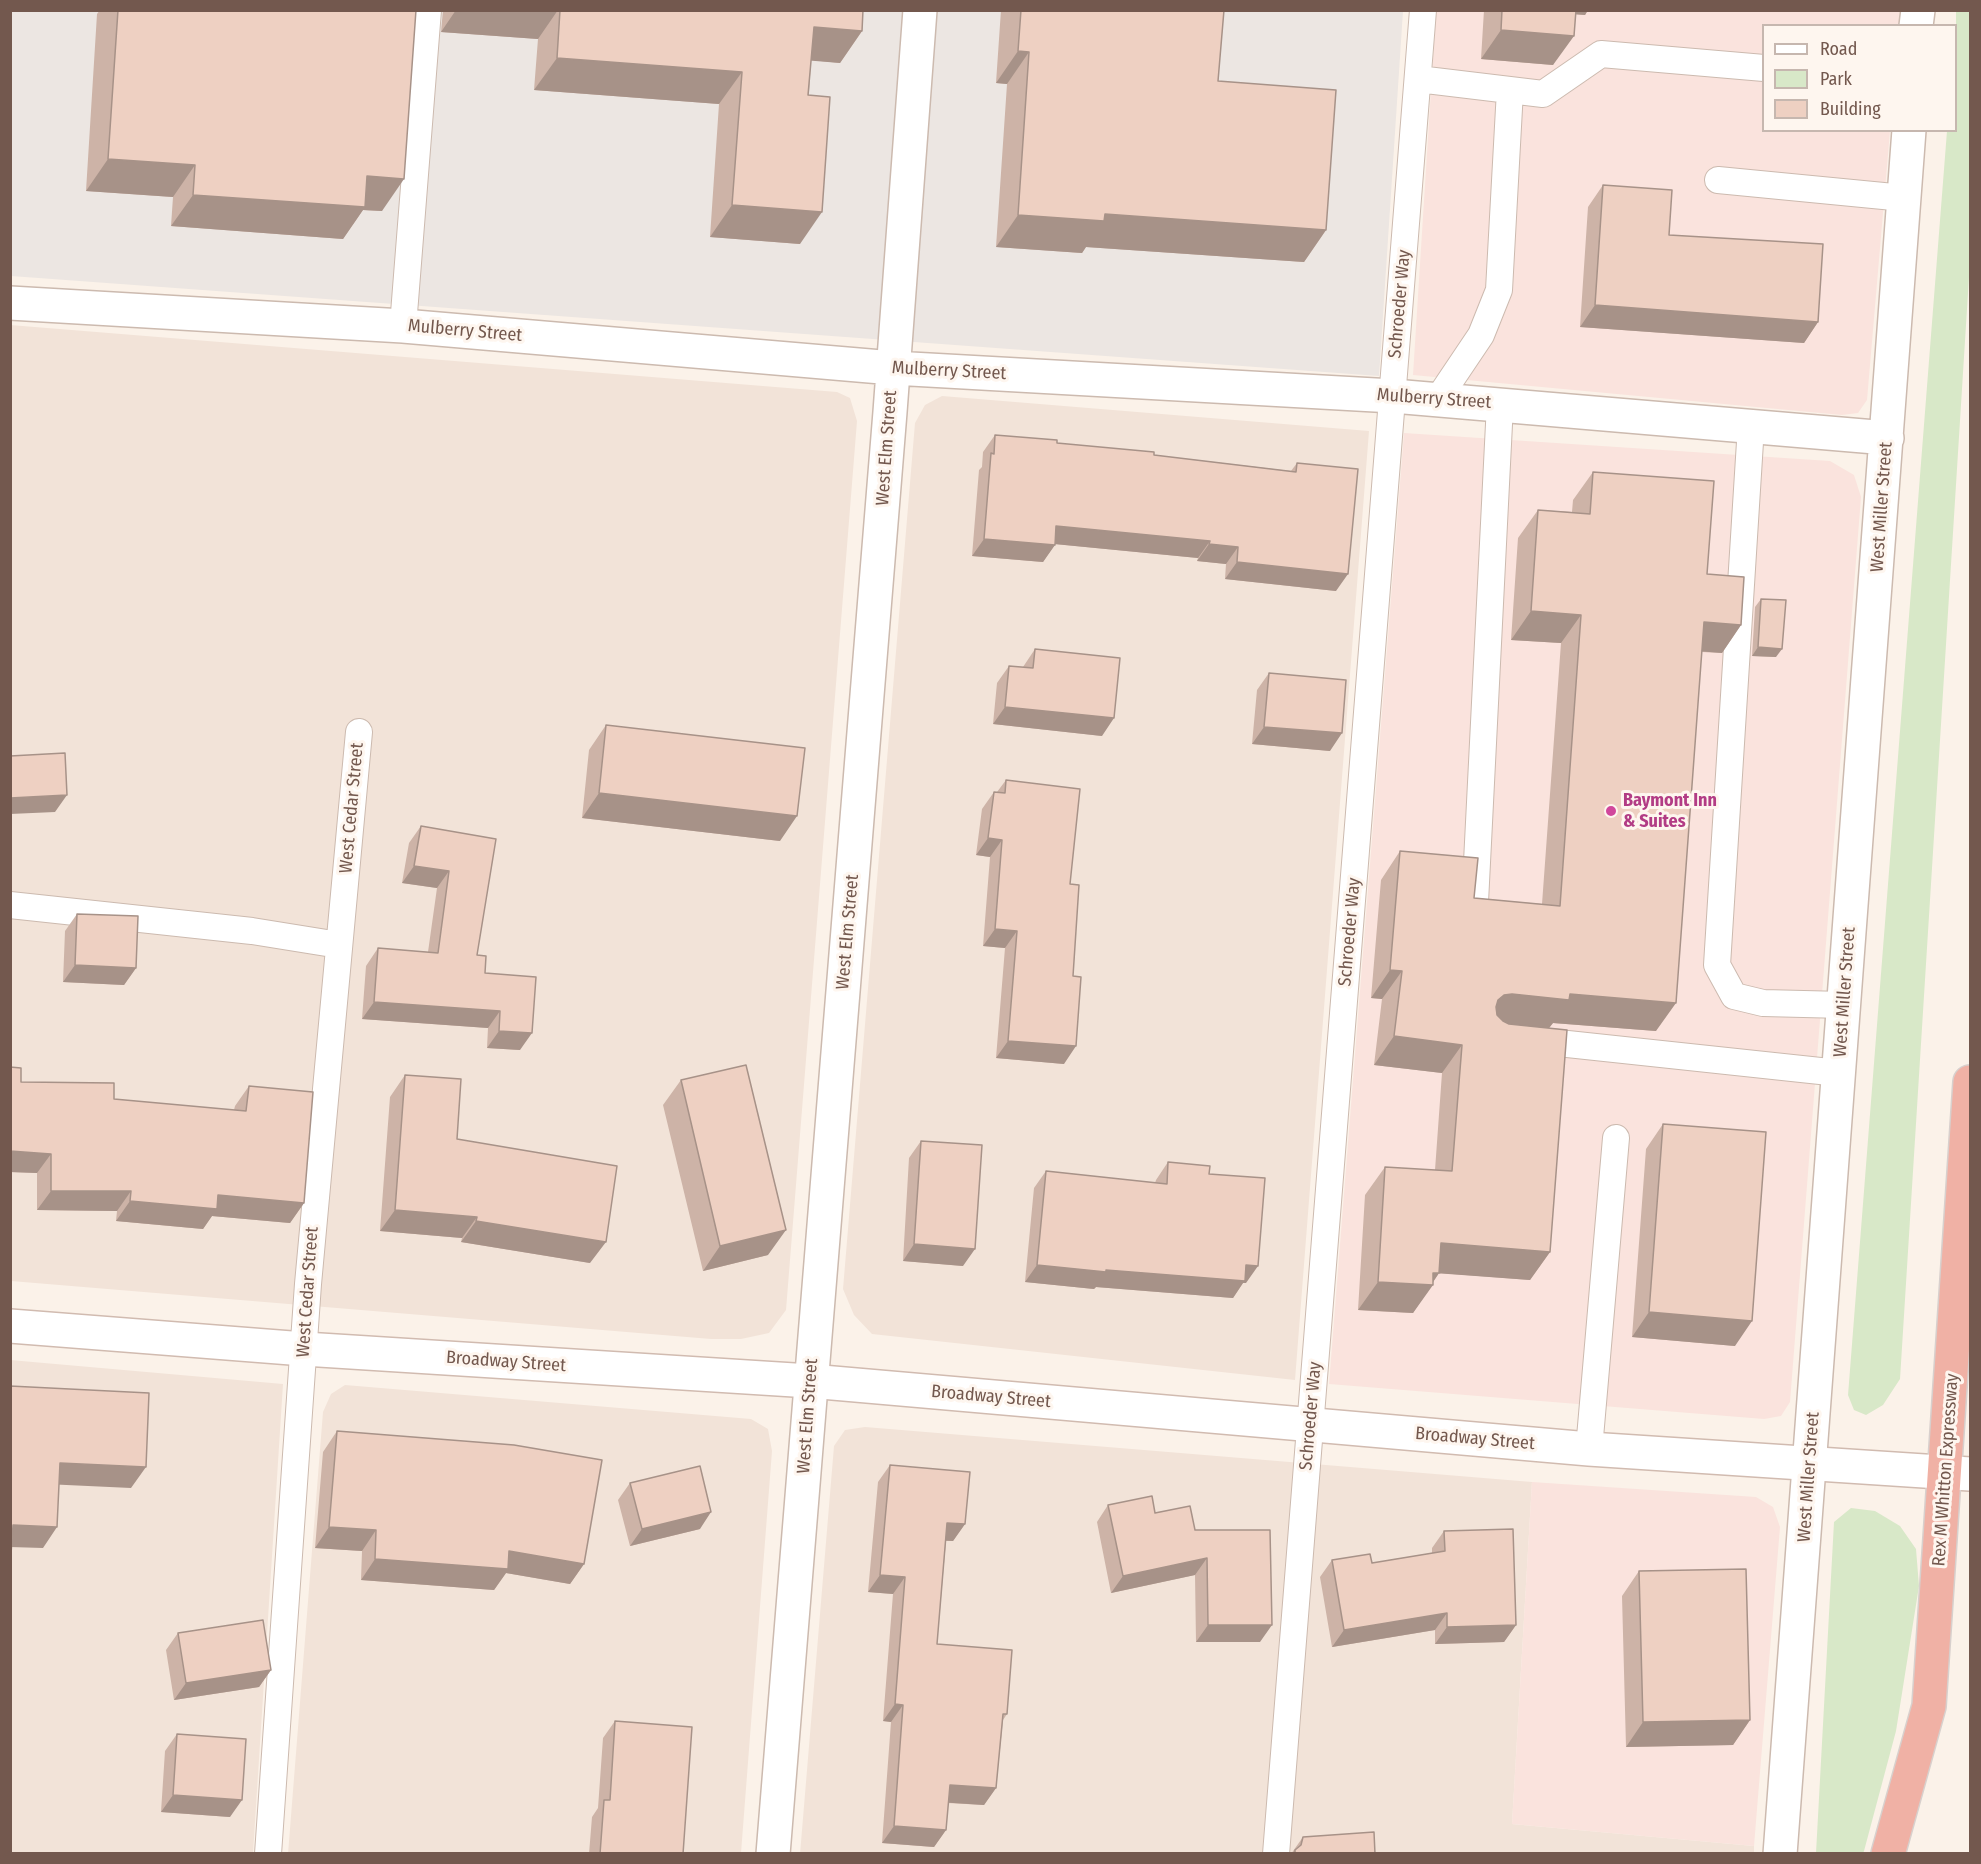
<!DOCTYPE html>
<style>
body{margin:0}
#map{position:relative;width:1981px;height:1864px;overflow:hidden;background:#fbf2e9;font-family:"Fira Sans Condensed",sans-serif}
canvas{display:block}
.frame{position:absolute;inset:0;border:12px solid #73584e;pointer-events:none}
.legend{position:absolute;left:1762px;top:24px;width:195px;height:108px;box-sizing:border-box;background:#fef6ef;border:2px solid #c6b7af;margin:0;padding:8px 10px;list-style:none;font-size:18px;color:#73584e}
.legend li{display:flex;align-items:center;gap:12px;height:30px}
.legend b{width:30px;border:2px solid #c6b7af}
</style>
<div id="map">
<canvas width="1981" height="1864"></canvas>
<div class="frame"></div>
<ul class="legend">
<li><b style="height:8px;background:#fff"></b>Road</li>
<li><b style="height:16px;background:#d8e8c8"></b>Park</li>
<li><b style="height:16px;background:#eed0c2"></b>Building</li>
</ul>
</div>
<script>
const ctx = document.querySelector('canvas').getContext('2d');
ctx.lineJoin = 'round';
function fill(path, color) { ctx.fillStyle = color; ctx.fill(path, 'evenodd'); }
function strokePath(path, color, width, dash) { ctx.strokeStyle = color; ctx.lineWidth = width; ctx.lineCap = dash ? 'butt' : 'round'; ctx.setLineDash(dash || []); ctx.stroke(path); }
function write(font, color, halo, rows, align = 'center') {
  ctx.font = font + ' "Fira Sans Condensed",sans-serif'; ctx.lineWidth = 6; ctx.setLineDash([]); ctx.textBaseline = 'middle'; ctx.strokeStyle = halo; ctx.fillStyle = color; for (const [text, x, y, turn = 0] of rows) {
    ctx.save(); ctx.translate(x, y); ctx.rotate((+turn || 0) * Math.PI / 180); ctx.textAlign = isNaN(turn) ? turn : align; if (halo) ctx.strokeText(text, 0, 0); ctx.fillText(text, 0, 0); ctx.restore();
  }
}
fill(new Path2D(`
 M 10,325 L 837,392 L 850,398 L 857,421 L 786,1310 L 769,1333 L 741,1339 L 711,1339 L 11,1281 Z
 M 942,396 L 1369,431 L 1295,1380 L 872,1334 L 854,1315 L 843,1289 L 915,423 L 925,405 Z
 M 10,1360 L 283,1384 L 253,1853 L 11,1853 Z
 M 345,1385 L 751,1419 L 768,1429 L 772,1451 L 741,1853 L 288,1854 L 323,1412 L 331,1394 Z
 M 865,1427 L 1532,1482 L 1512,1824 L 1754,1846 L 1754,1854 L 800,1854 L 834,1446 L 845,1430 Z`), '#f2e3d8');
fill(new Path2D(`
 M 1436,11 L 1900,11 L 1899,25 L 1764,26 L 1764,130 L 1890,131 L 1867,400 L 1858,413 L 1842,415 L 1413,375 Z
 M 1404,433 L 1830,461 L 1854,475 L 1861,497 L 1790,1402 L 1781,1416 L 1764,1419 L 1329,1384 Z
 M 1532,1482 L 1756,1497 L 1773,1507 L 1780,1527 L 1754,1846 L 1512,1824 Z`), '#fae3dd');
fill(new Path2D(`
 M 10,11 L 1403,11 L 1379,376 L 11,276 Z`), '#ece6e2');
fill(new Path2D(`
 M 1956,11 L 1970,11 L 1970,261 L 1900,1379 L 1883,1405 L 1866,1415 L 1854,1410 L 1848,1395 L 1947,131 L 1956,130 Z
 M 1851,1508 L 1875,1511 L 1900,1526 L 1916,1549 L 1919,1586 L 1896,1731 L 1864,1851 L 1863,1853 L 1816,1853 L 1834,1522 Z`), '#d8e8c8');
const lane = new Path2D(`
 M 1418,79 L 1543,94 L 1601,54 L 1764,68
 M 1718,180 L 1904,198
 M 403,326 L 428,10
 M 1438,399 L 1481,335 L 1499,290 L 1510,90
 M 1751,426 L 1717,965 L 1734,996 L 1763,1003 L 1844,1005
 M 1475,902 L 1500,404
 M 10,905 L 252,931 L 339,945
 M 1530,1040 L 1839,1073
 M 1589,1449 L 1616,1138
 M 268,1854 L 308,1284 L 359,732
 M 1276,1854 L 1423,10`);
const street = new Path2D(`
 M 1916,26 L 1918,10
 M 10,303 L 403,326 L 893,368 L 1393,396 L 1887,438
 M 773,1854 L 890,412 L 920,10
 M 1780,1854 L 1909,130`);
const secondary = new Path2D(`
 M 10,1326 L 304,1349 L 810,1381 L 1589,1449 L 1970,1474`);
const highway = new Path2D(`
 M 1888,1854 L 1929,1706 L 1970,1082`);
strokePath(lane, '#ccbaaf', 28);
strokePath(street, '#ccbaaf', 36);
strokePath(secondary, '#d1bbb0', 36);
strokePath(highway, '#d8d0cd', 36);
strokePath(lane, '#fff', 26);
strokePath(street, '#fff', 33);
strokePath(secondary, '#fff', 33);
strokePath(highway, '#f0b1a5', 33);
fill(new Path2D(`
 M 100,10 L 416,10 L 382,211 L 363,210 L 343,239 L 171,226 L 173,197 L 86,191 L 97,14 Z
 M 443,10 L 863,10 L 862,31 L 840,63 L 811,60 L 800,244 L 710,237 L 719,104 L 534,90 L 538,39 L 441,32 Z
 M 1001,10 L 1224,10 L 1218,81 L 1326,230 L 1304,262 L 1086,247 L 1082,253 L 996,247 L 1007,84 L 996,83 Z
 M 1484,10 L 1588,10 L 1585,15 L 1575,14 L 1553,65 L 1481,59 Z
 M 1603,185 L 1669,235 L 1818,322 L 1804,343 L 1580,327 L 1588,207 Z
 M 995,435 L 1154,455 L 1291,471 L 1297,463 L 1336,591 L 1225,579 L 1226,564 L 1197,561 L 1198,558 L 1055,544 L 1043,562 L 972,556 L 979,470 L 982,467 L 983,452 Z
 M 1593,472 L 1707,574 L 1741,625 L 1722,653 L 1702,652 L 1656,1031 L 1553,1023 L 1549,1028 L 1550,1252 L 1530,1280 L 1439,1273 L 1413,1313 L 1358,1310 L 1365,1195 L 1385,1167 L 1435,1170 L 1442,1073 L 1374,1065 L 1382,999 L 1371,998 L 1381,880 L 1400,851 L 1474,898 L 1542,904 L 1561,643 L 1511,640 L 1518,538 L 1538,510 L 1572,512 L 1573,500 Z
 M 1761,599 L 1776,657 L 1752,656 L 1755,607 Z
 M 1035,649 L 1102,736 L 993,724 L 997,683 L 1009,666 L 1023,667 Z
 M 1269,673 L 1330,751 L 1252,744 L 1257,690 Z
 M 606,725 L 780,841 L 582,818 L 589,750 Z
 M 1006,780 L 1070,884 L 1064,1064 L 996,1058 L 1005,948 L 983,946 L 990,857 L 976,855 L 982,809 L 994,792 L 997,792 Z
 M 421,826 L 496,839 L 477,955 L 485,973 L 520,1050 L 487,1048 L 488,1028 L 362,1019 L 366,966 L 378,948 L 428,952 L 437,888 L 402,883 L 409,843 Z
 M 77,914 L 136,968 L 124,985 L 63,982 L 65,931 Z
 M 405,1075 L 457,1139 L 590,1263 L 461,1242 L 462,1238 L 380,1231 L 390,1097 Z
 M 681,1080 L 768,1255 L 703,1271 L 663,1105 Z
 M 21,1082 L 114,1099 L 234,1110 L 235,1106 L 249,1086 L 304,1203 L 290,1223 L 212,1216 L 203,1229 L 116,1221 L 117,1211 L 37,1210 L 37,1173 L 10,1172 Z
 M 1663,1124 L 1735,1346 L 1632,1337 L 1646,1149 Z
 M 921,1141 L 963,1266 L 903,1261 L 909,1158 Z
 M 1168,1162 L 1209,1174 L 1246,1283 L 1243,1283 L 1233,1298 L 1096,1287 L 1094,1289 L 1025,1282 L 1034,1188 L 1046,1171 L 1155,1183 L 1156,1180 Z
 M 337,1431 L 584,1564 L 570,1584 L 506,1573 L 494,1590 L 361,1580 L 362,1551 L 315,1548 L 323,1452 Z
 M 890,1465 L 965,1524 L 953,1541 L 946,1541 L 937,1644 L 1007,1714 L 1003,1720 L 996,1788 L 984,1805 L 948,1803 L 946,1830 L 934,1847 L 882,1843 L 891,1722 L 883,1721 L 893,1594 L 868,1592 L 878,1482 Z
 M 630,1483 L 700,1529 L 630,1546 L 618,1500 Z
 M 1108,1505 L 1155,1513 L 1195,1530 L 1260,1642 L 1196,1642 L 1195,1575 L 1111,1593 L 1097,1522 Z
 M 1444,1531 L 1516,1625 L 1504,1642 L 1435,1644 L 1435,1630 L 1332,1647 L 1320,1577 L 1332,1560 L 1372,1563 L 1432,1553 L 1432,1548 Z
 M 1639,1571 L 1750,1720 L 1733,1745 L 1626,1747 L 1622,1596 Z
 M 178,1633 L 271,1670 L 259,1687 L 174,1700 L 166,1650 Z
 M 615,1721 L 683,1854 L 589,1854 L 592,1817 L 598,1808 L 603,1738 Z
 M 177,1734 L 230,1817 L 161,1812 L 165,1751 Z
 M 1303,1837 L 1375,1854 L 1291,1854 Z`), '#cdb3a7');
fill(new Path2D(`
 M 456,10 L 558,10 L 538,39 L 441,32 Z
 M 1559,10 L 1588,10 L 1585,15 L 1557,13 Z
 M 814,27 L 862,31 L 840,63 L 791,59 Z
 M 1501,30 L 1574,36 L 1553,65 L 1481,59 Z
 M 1018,51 L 1029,52 L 1007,84 L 996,83 Z
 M 557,58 L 742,72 L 719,104 L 534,90 Z
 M 108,159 L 195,165 L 173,197 L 86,191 Z
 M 367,176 L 404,179 L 382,211 L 363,210 L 343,239 L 171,226 L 193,195 Z
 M 732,205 L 822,212 L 800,244 L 710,237 Z
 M 1105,214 L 1326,230 L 1304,262 L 1086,247 L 1082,253 L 996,247 L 1018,215 Z
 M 1595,305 L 1818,322 L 1804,343 L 1580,327 Z
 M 1056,526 L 1210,541 L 1198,558 L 1044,543 Z
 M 984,539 L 1055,545 L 1043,562 L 972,556 Z
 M 1209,544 L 1238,547 L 1226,564 L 1197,561 Z
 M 1237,562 L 1348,574 L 1336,591 L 1225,579 Z
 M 1531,611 L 1581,615 L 1561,643 L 1511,640 Z
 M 1704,622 L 1741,625 L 1722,653 L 1684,650 Z
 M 1758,647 L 1782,649 L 1776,657 L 1752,656 Z
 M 1005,707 L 1114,718 L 1102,736 L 993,724 Z
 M 1264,727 L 1342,733 L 1330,751 L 1252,744 Z
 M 599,793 L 797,816 L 780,841 L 582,818 Z
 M 67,795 L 55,812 L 10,814 L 10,798 Z
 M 988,838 L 1002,840 L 990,857 L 976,855 Z
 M 414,866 L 449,871 L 437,888 L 402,883 Z
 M 995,929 L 1017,931 L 1005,948 L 983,946 Z
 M 75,965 L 136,968 L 124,985 L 63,982 Z
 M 1390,970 L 1402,971 L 1382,999 L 1371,998 Z
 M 1512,994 L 1570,994 L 1676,1003 L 1656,1031 L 1553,1023 L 1549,1028 L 1484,1024 L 1498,1000 L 1504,995 Z
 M 374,1002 L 500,1011 L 488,1028 L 362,1019 Z
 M 499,1031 L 532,1033 L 520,1050 L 487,1048 Z
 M 1394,1036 L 1462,1045 L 1442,1073 L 1374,1065 Z
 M 1008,1041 L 1076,1046 L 1064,1064 L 996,1058 Z
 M 10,1151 L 51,1154 L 37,1173 L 10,1172 Z
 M 51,1191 L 131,1191 L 117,1211 L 37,1210 Z
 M 218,1195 L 304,1203 L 290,1223 L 212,1216 L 203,1229 L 116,1221 L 130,1201 Z
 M 395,1210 L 477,1217 L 462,1238 L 380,1231 Z
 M 476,1221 L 606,1242 L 590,1263 L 461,1242 Z
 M 786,1230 L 768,1255 L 703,1271 L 720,1246 Z
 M 1441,1243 L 1550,1252 L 1530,1280 L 1421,1272 Z
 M 914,1244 L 975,1249 L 963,1266 L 903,1261 Z
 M 1037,1265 L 1106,1270 L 1246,1265 L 1258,1266 L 1246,1283 L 1243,1283 L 1233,1298 L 1096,1287 L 1094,1289 L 1025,1282 Z
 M 1433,1273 L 1439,1273 L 1431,1285 L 1433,1285 L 1413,1313 L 1358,1310 L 1378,1282 Z
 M 1649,1312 L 1752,1321 L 1735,1346 L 1632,1337 Z
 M 60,1463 L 146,1467 L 131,1488 L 45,1484 Z
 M 711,1512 L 700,1529 L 630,1546 L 642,1529 Z
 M 947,1523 L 965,1524 L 953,1541 L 935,1540 Z
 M 13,1525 L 57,1527 L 43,1548 L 10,1547 Z
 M 329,1527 L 376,1530 L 362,1551 L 315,1548 Z
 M 509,1551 L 584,1564 L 570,1584 L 506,1573 L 494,1590 L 361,1580 L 375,1559 Z
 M 1207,1558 L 1195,1575 L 1111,1593 L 1123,1576 Z
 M 880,1575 L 905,1577 L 893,1594 L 868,1592 Z
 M 1447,1613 L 1435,1630 L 1332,1647 L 1344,1630 Z
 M 1208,1625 L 1272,1625 L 1260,1642 L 1196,1642 Z
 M 1516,1625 L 1504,1642 L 1435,1644 L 1447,1627 Z
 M 271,1670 L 259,1687 L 174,1700 L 186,1683 Z
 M 895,1704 L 903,1705 L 891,1722 L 883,1721 Z
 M 1750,1720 L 1733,1745 L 1626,1747 L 1643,1722 Z
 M 950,1785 L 996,1788 L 984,1805 L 938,1802 Z
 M 173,1795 L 242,1800 L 230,1817 L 161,1812 Z
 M 894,1826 L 946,1830 L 934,1847 L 882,1843 Z`), '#a79288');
const building = new Path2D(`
 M 118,10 L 416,10 L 404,179 L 367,176 L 365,207 L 193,195 L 195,165 L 108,159 Z
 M 560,10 L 863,10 L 862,31 L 814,27 L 808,95 L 830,97 L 822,212 L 732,205 L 742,72 L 557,58 Z
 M 1021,10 L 1224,10 L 1218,81 L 1336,90 L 1326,230 L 1105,214 L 1104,221 L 1018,215 L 1029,52 L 1018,51 Z
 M 1502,10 L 1576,10 L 1574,36 L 1501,30 Z
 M 1603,185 L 1672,190 L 1669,235 L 1823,244 L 1818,322 L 1595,305 Z
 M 995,435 L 1057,440 L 1057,443 L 1154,452 L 1154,455 L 1296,472 L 1297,463 L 1358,469 L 1348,574 L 1237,562 L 1238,547 L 1209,544 L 1210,541 L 1056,526 L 1055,545 L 984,539 L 991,453 L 994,454 Z
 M 1593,472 L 1714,481 L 1707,574 L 1744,577 L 1741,625 L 1704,622 L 1676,1003 L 1570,994 L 1569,1000 L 1512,994 L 1504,995 L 1498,1000 L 1496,1007 L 1497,1015 L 1503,1021 L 1509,1024 L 1567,1030 L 1550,1252 L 1441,1243 L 1439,1273 L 1433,1273 L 1433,1285 L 1378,1282 L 1385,1167 L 1452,1171 L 1462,1045 L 1394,1036 L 1402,971 L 1390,970 L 1400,851 L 1478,858 L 1474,898 L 1560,906 L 1581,615 L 1531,611 L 1538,510 L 1590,514 Z
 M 1761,599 L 1786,600 L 1782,649 L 1758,647 Z
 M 1035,649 L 1120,658 L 1114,718 L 1005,707 L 1009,666 L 1033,668 Z
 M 1269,673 L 1346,680 L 1342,733 L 1264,727 Z
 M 606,725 L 805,748 L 797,816 L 599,793 Z
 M 65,753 L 67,795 L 10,798 L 10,756 Z
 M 1006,780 L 1080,789 L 1070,884 L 1079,885 L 1073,976 L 1081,977 L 1076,1046 L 1008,1041 L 1017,931 L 995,929 L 1002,840 L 988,838 L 994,792 L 1005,793 Z
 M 421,826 L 496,839 L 477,955 L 486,956 L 485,973 L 536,977 L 532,1033 L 499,1031 L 500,1011 L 374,1002 L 378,948 L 438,953 L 449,871 L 414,866 Z
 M 77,914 L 138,916 L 136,968 L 75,965 Z
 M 746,1065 L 786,1230 L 720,1246 L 681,1080 Z
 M 10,1067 L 21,1068 L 21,1082 L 114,1083 L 114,1099 L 246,1111 L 249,1086 L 313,1092 L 304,1203 L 218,1195 L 217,1209 L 130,1201 L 131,1191 L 51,1191 L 51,1154 L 10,1151 Z
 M 405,1075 L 461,1079 L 457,1139 L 617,1166 L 606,1242 L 476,1221 L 477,1217 L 395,1210 Z
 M 1663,1124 L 1766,1132 L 1752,1321 L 1649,1312 Z
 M 921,1141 L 982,1145 L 975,1249 L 914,1244 Z
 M 1168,1162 L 1210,1166 L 1209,1174 L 1265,1178 L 1258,1266 L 1246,1265 L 1245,1281 L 1106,1270 L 1106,1272 L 1037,1265 L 1046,1171 L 1167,1184 Z
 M 10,1386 L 149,1393 L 146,1467 L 60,1463 L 57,1527 L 13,1525 L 11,1554 L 10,1554 Z
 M 337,1431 L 514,1445 L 602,1460 L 584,1564 L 509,1551 L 508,1569 L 375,1559 L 376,1530 L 329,1527 Z
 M 890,1465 L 970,1472 L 965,1524 L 947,1523 L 937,1644 L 1012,1650 L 1007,1714 L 1003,1714 L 996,1788 L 950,1785 L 946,1830 L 894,1826 L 903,1705 L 895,1704 L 905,1577 L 880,1575 Z
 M 700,1466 L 711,1512 L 642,1529 L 630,1483 Z
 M 1152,1496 L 1155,1513 L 1190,1506 L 1195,1530 L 1270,1530 L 1272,1625 L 1208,1625 L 1207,1558 L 1123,1576 L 1108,1505 Z
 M 1513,1529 L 1516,1625 L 1447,1627 L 1447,1613 L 1344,1630 L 1332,1560 L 1370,1554 L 1372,1563 L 1445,1551 L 1444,1531 Z
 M 1746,1569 L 1750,1720 L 1643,1722 L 1639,1571 Z
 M 263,1620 L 271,1670 L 186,1683 L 178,1633 Z
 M 615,1721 L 692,1727 L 683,1854 L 600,1854 L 604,1800 L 610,1800 Z
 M 177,1734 L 246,1739 L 242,1800 L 173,1795 Z
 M 1374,1832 L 1375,1854 L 1295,1854 L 1295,1850 L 1301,1845 L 1303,1837 Z`);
fill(building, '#eed0c2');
strokePath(building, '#a79288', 1.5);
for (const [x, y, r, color] of [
 [1611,811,6,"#d1479c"]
]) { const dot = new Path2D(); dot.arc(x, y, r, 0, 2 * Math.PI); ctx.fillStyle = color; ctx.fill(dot); strokePath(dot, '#fef6ef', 2); }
write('18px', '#73584e', '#fef6ef', [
 ["Schroeder Way",1400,304,-85],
 ["Mulberry Street",465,331,5],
 ["Mulberry Street",949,371,3],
 ["Mulberry Street",1434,399,4],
 ["West Elm Street",887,448,-86],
 ["West Miller Street",1882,507,-86],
 ["West Cedar Street",352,808,-85],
 ["West Elm Street",848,932,-85],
 ["Schroeder Way",1350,932,-85],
 ["West Miller Street",1845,992,-86],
 ["West Cedar Street",308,1292,-86],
 ["Broadway Street",506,1362,4],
 ["Broadway Street",991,1397,5],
 ["West Elm Street",808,1416,-86],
 ["Schroeder Way",1311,1416,-85],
 ["Broadway Street",1475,1439,5],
 ["Rex M Whitton Expressway",1946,1470,-86],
 ["West Miller Street",1809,1477,-86]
]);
write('bold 18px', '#b23c85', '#fef6ef', [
 ["Baymont Inn",1623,801],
 ["& Suites",1623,822]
], 'left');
</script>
